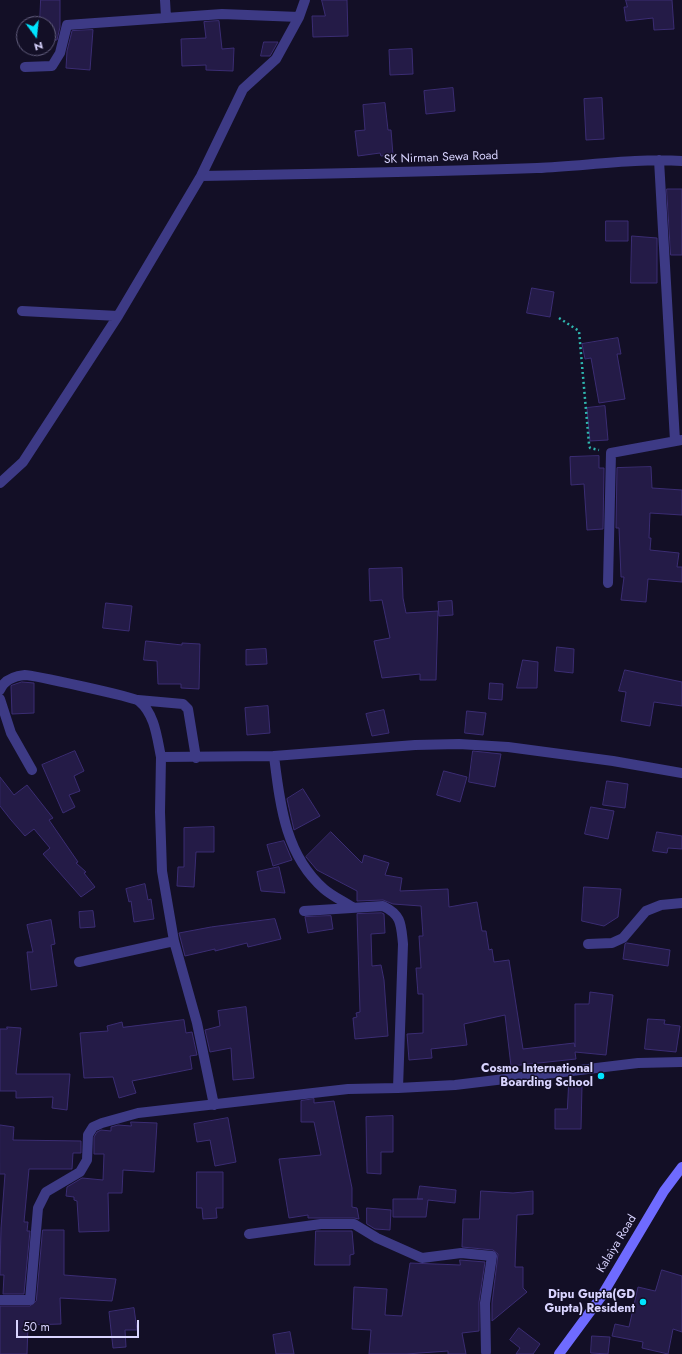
<!DOCTYPE html>
<style>
body{margin:0}
#map{position:relative;width:682px;height:1354px;overflow:hidden;background:#130f26;font-family:Jost,sans-serif}
canvas{display:block}
.north{position:absolute;left:16px;top:16px;width:40px;height:40px;box-sizing:border-box;background:#130f26;border:1px solid #625e7d;border-radius:50%;rotate:165deg;font-size:11px;font-weight:700;line-height:16px;text-align:center;color:#d9d4ff}
.north::after{content:'';display:block;margin:auto;width:14px;height:18px;background:#00e5ff;clip-path:polygon(50% 0,100% 100%,50% 72%,0 100%)}
.scale{position:absolute;left:16px;top:1320px;width:123px;height:18px;box-sizing:border-box;border:2px solid #d9d4ff;border-top:0;padding-left:5px;font-size:12px;line-height:14px;white-space:nowrap;color:#d9d4ff;-webkit-text-stroke:3px #130f26;paint-order:stroke}
</style>
<div id="map">
<canvas width="682" height="1354"></canvas>
<div class="north">N</div>
<div class="scale">50 m</div>
</div>
<script>
const ctx = document.querySelector('canvas').getContext('2d');
ctx.lineJoin = 'round';
function fill(path, color) { ctx.fillStyle = color; ctx.fill(path, 'evenodd'); }
function strokePath(path, color, width, dash) { ctx.strokeStyle = color; ctx.lineWidth = width; ctx.lineCap = dash ? 'butt' : 'round'; ctx.setLineDash(dash || []); ctx.stroke(path); }
function write(font, color, halo, rows, align = 'center') {
  ctx.font = font + ' Jost,sans-serif'; ctx.lineWidth = 3; ctx.setLineDash([]); ctx.textBaseline = 'middle'; ctx.strokeStyle = halo; ctx.fillStyle = color; for (const [text, x, y, turn = 0] of rows) {
    ctx.save(); ctx.translate(x, y); ctx.rotate((+turn || 0) * Math.PI / 180); ctx.textAlign = isNaN(turn) ? turn : align; if (halo) ctx.strokeText(text, 0, 0); ctx.fillText(text, 0, 0); ctx.restore();
  }
}
const building = new Path2D(`
 M 41,0 L 60,0 L 60,27 L 57,40 L 48,40 L 48,24 L 40,24 Z
 M 322,0 L 347,0 L 348,36 L 313,37 L 312,16 L 325,16 Z
 M 626,0 L 672,0 L 674,29 L 654,30 L 653,18 L 626,21 L 624,7 L 627,7 Z
 M 219,21 L 222,49 L 234,48 L 233,71 L 206,70 L 206,65 L 182,66 L 181,39 L 206,38 L 204,22 Z
 M 21,27 L 24,27 L 24,41 L 22,41 Z
 M 93,30 L 90,70 L 66,68 L 67,51 L 72,31 Z
 M 264,42 L 278,42 L 270,56 L 261,56 Z
 M 412,49 L 413,74 L 390,75 L 389,50 Z
 M 453,88 L 455,111 L 426,114 L 424,91 Z
 M 602,98 L 604,139 L 586,140 L 584,99 Z
 M 385,103 L 388,130 L 391,130 L 393,155 L 381,156 L 380,153 L 358,156 L 355,131 L 365,130 L 363,105 Z
 M 667,189 L 682,189 L 682,255 L 671,255 Z
 M 606,221 L 628,221 L 628,241 L 606,241 Z
 M 632,236 L 657,238 L 657,283 L 631,283 Z
 M 532,288 L 554,292 L 550,317 L 527,313 Z
 M 618,338 L 621,354 L 617,354 L 625,399 L 599,403 L 591,358 L 585,359 L 582,344 Z
 M 605,406 L 608,440 L 590,441 L 587,408 Z
 M 599,456 L 599,468 L 604,468 L 603,529 L 587,530 L 584,484 L 571,485 L 570,457 Z
 M 651,467 L 652,488 L 682,490 L 682,515 L 650,513 L 649,538 L 651,538 L 650,550 L 679,553 L 677,567 L 682,567 L 682,582 L 648,579 L 646,602 L 621,600 L 624,577 L 621,577 L 619,528 L 616,528 L 617,468 Z
 M 402,568 L 403,598 L 406,613 L 438,611 L 436,680 L 420,680 L 420,674 L 382,678 L 374,641 L 390,638 L 382,600 L 370,601 L 369,569 Z
 M 452,601 L 453,615 L 439,616 L 438,602 Z
 M 106,603 L 132,606 L 129,631 L 103,628 Z
 M 146,641 L 182,645 L 182,643 L 200,644 L 199,689 L 181,688 L 181,684 L 158,684 L 157,661 L 144,660 Z
 M 557,647 L 574,649 L 573,673 L 555,671 Z
 M 266,649 L 267,664 L 246,665 L 246,650 Z
 M 523,660 L 538,662 L 537,688 L 517,688 Z
 M 625,670 L 682,682 L 682,706 L 654,702 L 650,726 L 621,721 L 626,692 L 619,691 Z
 M 22,682 L 34,683 L 34,713 L 12,714 L 11,686 Z
 M 490,683 L 503,684 L 502,700 L 489,699 Z
 M 268,706 L 270,733 L 247,735 L 245,708 Z
 M 384,710 L 389,733 L 372,736 L 366,714 Z
 M 467,711 L 486,713 L 483,735 L 465,733 Z
 M 75,751 L 84,771 L 74,776 L 80,791 L 69,795 L 75,807 L 63,813 L 42,765 Z
 M 473,751 L 501,754 L 495,787 L 469,782 Z
 M 444,771 L 467,777 L 460,802 L 437,795 Z
 M 0,777 L 14,795 L 27,785 L 53,818 L 49,820 L 78,862 L 76,863 L 86,872 L 84,873 L 95,887 L 81,897 L 43,854 L 50,848 L 34,829 L 25,836 L 11,820 L 0,806 Z
 M 607,781 L 628,784 L 625,808 L 603,805 Z
 M 303,789 L 320,816 L 294,830 L 287,799 Z
 M 591,807 L 614,811 L 608,839 L 585,834 Z
 M 214,827 L 214,852 L 196,852 L 194,887 L 177,886 L 178,867 L 184,867 L 184,828 Z
 M 331,832 L 362,863 L 364,855 L 389,863 L 385,875 L 402,878 L 400,891 L 448,889 L 449,907 L 477,902 L 482,931 L 486,931 L 489,950 L 492,949 L 494,962 L 509,960 L 523,1049 L 574,1043 L 575,1047 L 575,1004 L 589,1004 L 590,992 L 613,995 L 606,1055 L 575,1052 L 576,1059 L 511,1066 L 505,1015 L 464,1024 L 467,1045 L 431,1049 L 432,1058 L 409,1060 L 407,1034 L 423,1033 L 423,994 L 418,994 L 416,968 L 421,968 L 419,936 L 423,936 L 421,906 L 393,904 L 383,900 L 357,901 L 357,891 L 317,870 L 306,857 Z
 M 657,832 L 682,836 L 682,849 L 668,848 L 667,853 L 653,851 Z
 M 284,841 L 292,860 L 273,866 L 267,845 Z
 M 279,867 L 285,893 L 261,891 L 257,872 Z
 M 145,884 L 148,900 L 151,899 L 154,919 L 134,922 L 131,901 L 129,902 L 126,889 Z
 M 584,887 L 621,889 L 618,917 L 604,926 L 582,921 Z
 M 93,911 L 95,927 L 80,928 L 79,912 Z
 M 382,913 L 384,914 L 385,933 L 371,934 L 372,966 L 381,965 L 384,980 L 388,1036 L 355,1039 L 353,1018 L 357,1017 L 356,1013 L 360,1012 L 357,914 Z
 M 331,916 L 333,929 L 308,933 L 305,917 Z
 M 275,919 L 281,939 L 248,947 L 247,943 L 215,951 L 215,949 L 185,956 L 179,933 L 211,927 Z
 M 51,920 L 55,944 L 51,945 L 57,986 L 31,990 L 27,952 L 33,952 L 27,925 Z
 M 627,943 L 670,950 L 668,966 L 623,959 L 625,944 Z
 M 246,1007 L 254,1078 L 233,1080 L 231,1048 L 210,1052 L 205,1030 L 220,1026 L 218,1011 Z
 M 648,1019 L 665,1020 L 664,1024 L 680,1026 L 676,1052 L 645,1049 Z
 M 184,1020 L 186,1033 L 192,1032 L 197,1055 L 190,1056 L 192,1069 L 132,1081 L 136,1093 L 119,1098 L 113,1077 L 84,1078 L 80,1033 L 108,1031 L 107,1026 L 122,1022 L 123,1027 Z
 M 7,1027 L 21,1028 L 16,1074 L 70,1074 L 67,1110 L 52,1108 L 53,1097 L 16,1098 L 16,1091 L 0,1091 L 0,1029 L 7,1029 Z
 M 569,1085 L 582,1086 L 581,1129 L 555,1129 L 555,1109 L 567,1109 Z
 M 314,1099 L 314,1103 L 334,1101 L 352,1188 L 352,1207 L 357,1208 L 359,1219 L 354,1218 L 308,1218 L 308,1215 L 289,1218 L 279,1159 L 321,1155 L 314,1122 L 301,1122 L 301,1101 Z
 M 393,1116 L 393,1152 L 381,1152 L 381,1174 L 367,1173 L 366,1117 Z
 M 228,1118 L 236,1162 L 215,1166 L 210,1140 L 197,1142 L 194,1124 Z
 M 131,1122 L 157,1123 L 154,1172 L 123,1170 L 122,1193 L 108,1193 L 109,1231 L 79,1232 L 77,1201 L 74,1200 L 74,1197 L 66,1196 L 67,1187 L 82,1178 L 103,1180 L 104,1154 L 94,1154 L 94,1137 L 97,1132 L 101,1130 L 111,1131 L 111,1127 L 118,1125 L 131,1126 Z
 M 0,1125 L 14,1127 L 13,1140 L 81,1141 L 81,1153 L 73,1153 L 72,1169 L 29,1169 L 24,1222 L 28,1222 L 27,1231 L 30,1231 L 24,1294 L 3,1294 L 4,1275 L 0,1275 L 1,1228 L 5,1174 L 0,1174 Z
 M 197,1172 L 223,1172 L 223,1208 L 216,1208 L 217,1218 L 203,1219 L 202,1208 L 197,1208 Z
 M 420,1186 L 456,1190 L 455,1203 L 428,1200 L 426,1217 L 393,1217 L 393,1199 L 423,1199 L 418,1199 Z
 M 481,1191 L 513,1193 L 533,1191 L 533,1214 L 517,1215 L 515,1267 L 523,1267 L 523,1288 L 527,1292 L 492,1321 L 492,1303 L 498,1254 L 493,1250 L 462,1247 L 463,1219 L 479,1219 Z
 M 367,1208 L 391,1210 L 390,1230 L 375,1229 L 367,1224 Z
 M 43,1230 L 64,1230 L 64,1275 L 116,1279 L 112,1301 L 60,1298 L 61,1324 L 28,1325 L 27,1354 L 0,1354 L 0,1306 L 30,1306 L 36,1301 Z
 M 316,1231 L 352,1231 L 354,1254 L 350,1255 L 350,1265 L 315,1265 Z
 M 460,1260 L 485,1262 L 479,1302 L 479,1331 L 462,1333 L 466,1354 L 448,1354 L 448,1351 L 406,1354 L 369,1354 L 371,1330 L 352,1329 L 354,1287 L 387,1289 L 385,1315 L 402,1316 L 410,1263 L 460,1265 Z
 M 662,1270 L 682,1276 L 682,1332 L 673,1329 L 668,1354 L 642,1348 L 643,1342 L 612,1336 L 615,1324 L 629,1327 L 638,1287 L 655,1291 Z
 M 134,1308 L 137,1330 L 125,1330 L 126,1347 L 113,1348 L 109,1312 Z
 M 519,1328 L 540,1344 L 533,1354 L 516,1354 L 520,1348 L 510,1340 Z
 M 290,1332 L 294,1354 L 276,1354 L 273,1335 Z
 M 592,1336 L 610,1337 L 608,1354 L 591,1353 Z`);
fill(building, '#241b47');
strokePath(building, '#3b2d73', 1);
strokePath(new Path2D(`
 M 559,318 L 579,331 L 589,444 L 590,448 L 599,450`), '#2fb8b0', 2.5, [2, 3]);
strokePath(new Path2D(`
 M 165,0 L 166,17
 M 25,67 L 52,66 L 60,53 L 67,25 L 222,14 L 299,17
 M 659,160 L 675,441
 M 201,176 C 313,174 425,172 537,168 C 585,166 634,158 682,161
 M 22,311 L 118,316
 M 0,483 L 23,462 L 118,316 L 201,176 L 243,89 L 276,59 L 299,17 L 305,0
 M 608,583 L 611,453 L 682,440
 M 0,690 C 4,680 15,676 25,675 C 32,675 134,697 139,701 C 155,714 157,738 161,757 L 274,756 L 415,745 L 459,744 L 508,747 L 613,761 L 682,773
 M 0,699 L 11,733 L 32,770
 M 138,700 L 183,704 L 188,709 L 196,758
 M 274,756 C 280,804 285,855 324,889 C 332,896 343,901 352,907
 M 161,757 L 160,812 L 162,871 L 174,941 L 197,1023 L 214,1105
 M 304,911 L 383,906 C 402,915 401,925 403,944 L 398,1088
 M 588,944 L 612,943 L 623,938 L 646,911 L 661,905 L 682,903
 M 79,962 L 174,941
 M 249,1234 L 321,1224 L 354,1224 L 377,1238 L 422,1258 L 461,1253 L 492,1256 L 485,1303 L 486,1352
 M 0,1300 L 30,1300 L 38,1208 L 46,1192 L 80,1172 L 87,1160 L 88,1135 L 93,1127 L 102,1123 L 138,1113 L 348,1089 L 398,1088 L 455,1085 L 638,1063 L 682,1062`), '#3d3a85', 10);
strokePath(new Path2D(`
 M 559,1354 L 601,1297 L 664,1191 L 682,1167`), '#6f6bff', 10);
for (const [x, y, r, color] of [
 [601,1076,4,"#00e5ff"],
 [643,1302,4,"#00e5ff"]
]) { const dot = new Path2D(); dot.arc(x, y, r, 0, 2 * Math.PI); ctx.fillStyle = color; ctx.fill(dot); strokePath(dot, '#130f26', 1.5); }
write('12px', '#d9d4ff', '#130f26', [
 ["SK Nirman Sewa Road",441,158,-2],
 ["Kalaiya Road",617,1244,-59]
]);
write('bold 12px', '#d9d4ff', '#130f26', [
 ["Cosmo International",593,1069],
 ["Boarding School",593,1083],
 ["Dipu Gupta(GD",635,1295],
 ["Gupta) Resident",635,1309]
], 'right');
</script>
